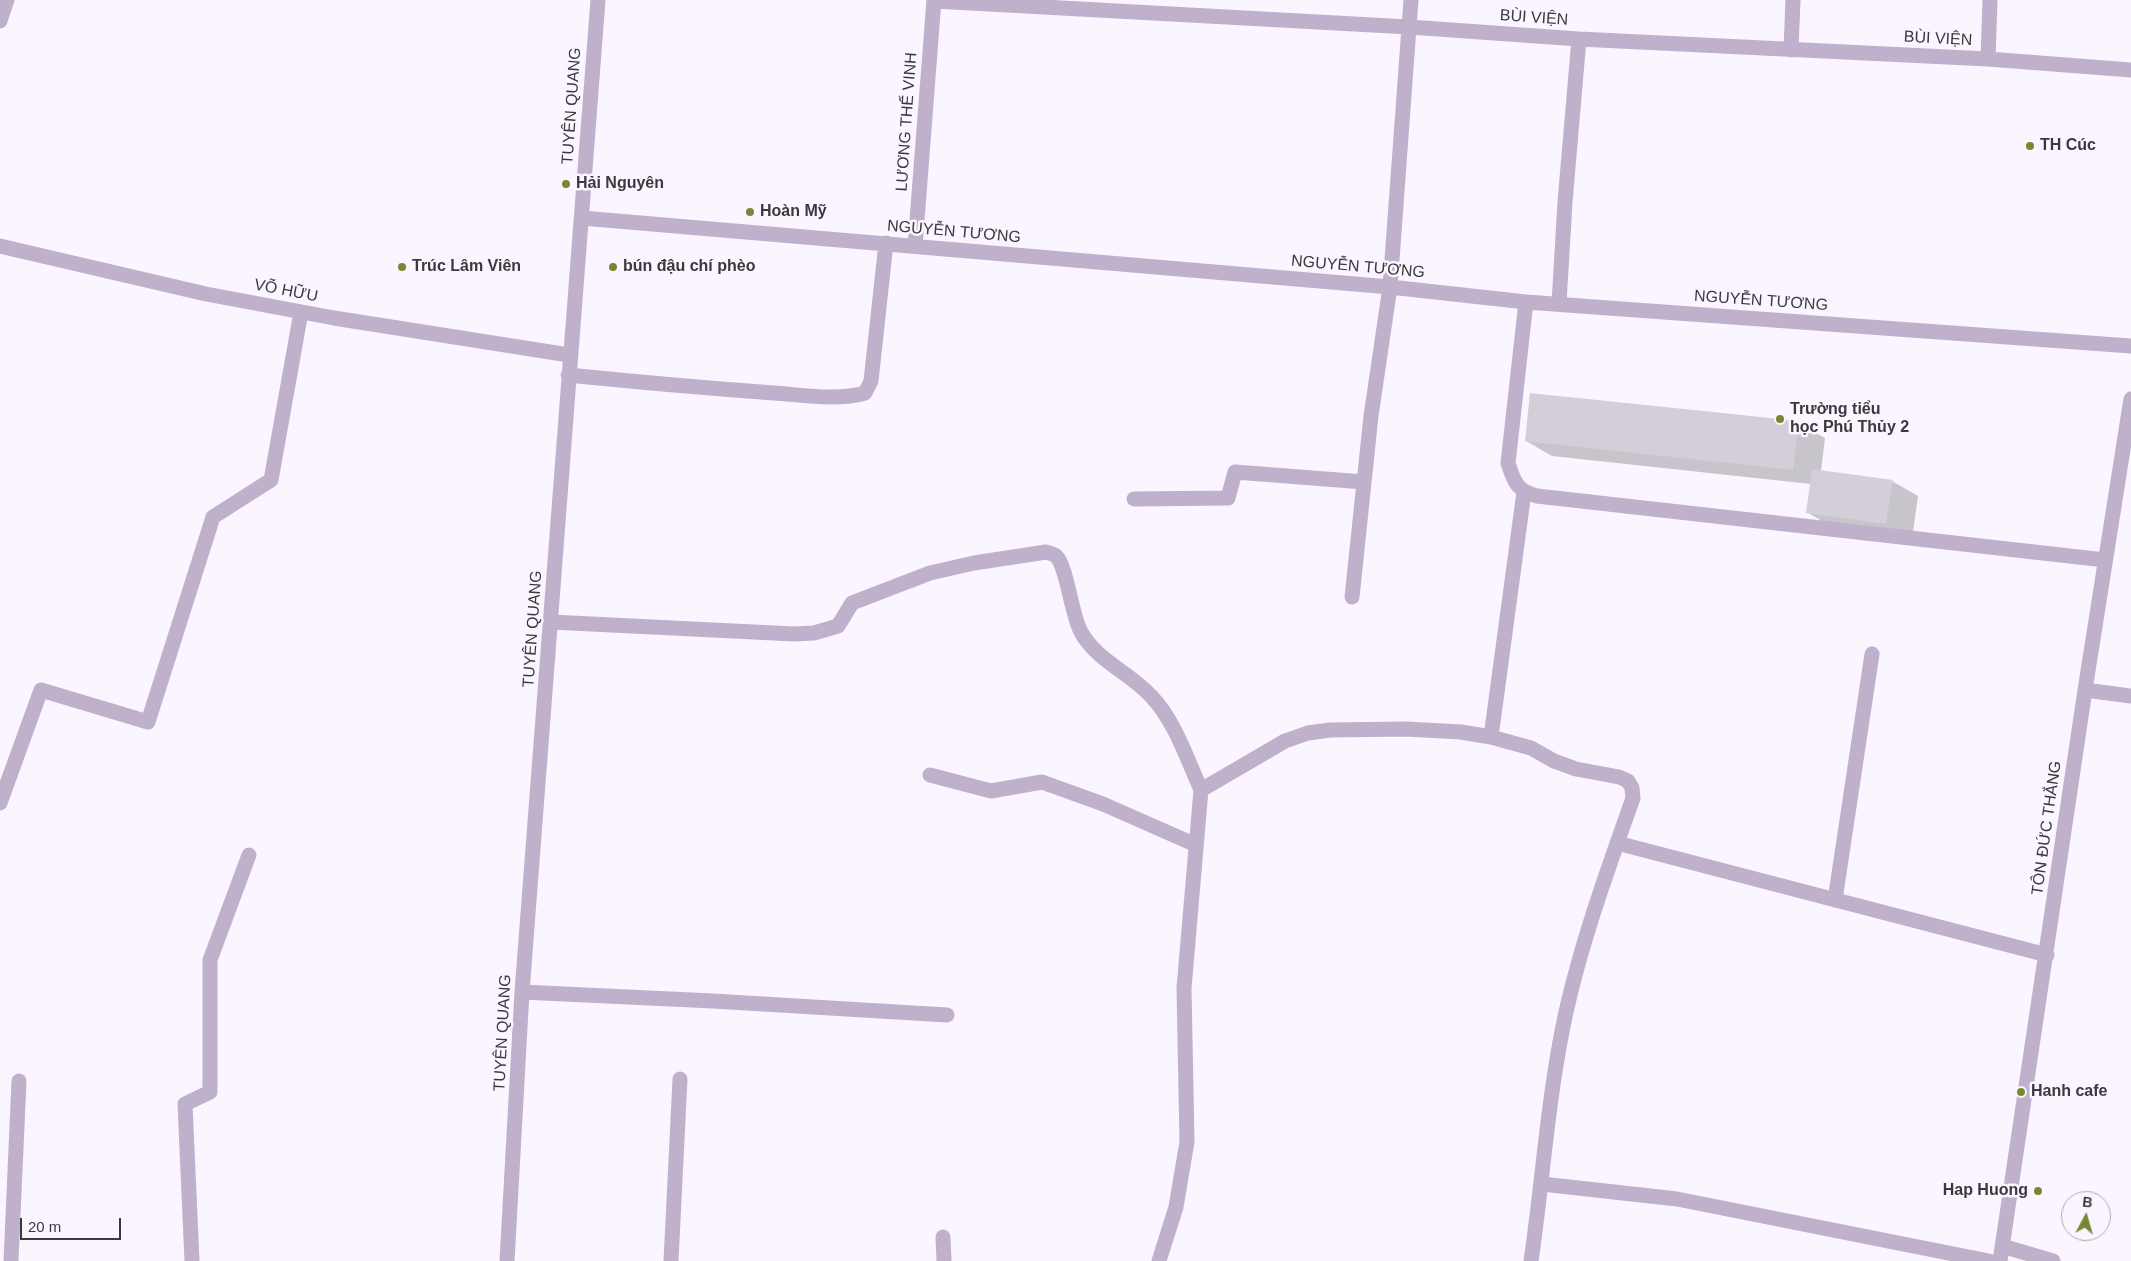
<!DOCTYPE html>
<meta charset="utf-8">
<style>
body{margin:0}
#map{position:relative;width:2131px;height:1261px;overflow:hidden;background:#faf5fe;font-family:Arial,sans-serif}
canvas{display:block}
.north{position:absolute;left:2061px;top:1191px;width:50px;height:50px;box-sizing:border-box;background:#faf5fe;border:1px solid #aeaab1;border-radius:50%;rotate:6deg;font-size:14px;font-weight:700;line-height:20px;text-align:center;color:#3b393d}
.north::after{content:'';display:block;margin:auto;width:18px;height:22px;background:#788736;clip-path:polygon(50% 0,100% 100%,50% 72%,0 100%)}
.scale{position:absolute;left:20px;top:1218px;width:101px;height:22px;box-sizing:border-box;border:2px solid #3b393d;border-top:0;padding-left:6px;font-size:15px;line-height:18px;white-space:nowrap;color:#3b393d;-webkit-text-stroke:4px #faf5fe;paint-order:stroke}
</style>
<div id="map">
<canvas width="2131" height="1261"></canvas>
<div class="north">B</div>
<div class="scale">20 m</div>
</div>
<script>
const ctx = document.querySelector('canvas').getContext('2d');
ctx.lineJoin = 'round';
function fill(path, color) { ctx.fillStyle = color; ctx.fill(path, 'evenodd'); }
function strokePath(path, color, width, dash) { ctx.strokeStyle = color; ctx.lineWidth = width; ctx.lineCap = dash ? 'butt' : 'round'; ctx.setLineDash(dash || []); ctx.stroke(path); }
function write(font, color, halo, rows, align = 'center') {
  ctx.font = font + ' Arial,sans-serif'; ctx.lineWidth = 5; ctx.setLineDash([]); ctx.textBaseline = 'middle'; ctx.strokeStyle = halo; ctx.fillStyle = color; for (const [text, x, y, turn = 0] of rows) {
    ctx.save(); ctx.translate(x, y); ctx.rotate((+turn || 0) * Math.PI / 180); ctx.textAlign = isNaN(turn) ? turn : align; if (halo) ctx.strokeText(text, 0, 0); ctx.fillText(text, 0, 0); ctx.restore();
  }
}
fill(new Path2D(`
 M 1798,423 L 1825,438 L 1821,471 L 1892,481 L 1918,496 L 1912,539 L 1833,528 L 1807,512 L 1811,484 L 1552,456 L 1526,441 Z`), '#0003');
fill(new Path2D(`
 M 1530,393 L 1799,421 L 1793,470 L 1525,441 Z
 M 1812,469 L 1893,480 L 1886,524 L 1806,513 Z`), '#d3ced7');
strokePath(new Path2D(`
 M 934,1 L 1409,27 L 1579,39 L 1988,59 L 2131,70
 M 0,21 L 7,0
 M 1791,50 L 1793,0
 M 1988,59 L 1990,0
 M 582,218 L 1390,287 L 1526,302 L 2131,346
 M 0,246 L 206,294 L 334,318 L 569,355
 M 915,246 L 934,0
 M 1526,302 L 1508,463 C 1514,482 1517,491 1537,496 L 2105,560
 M 1559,303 L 1565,202 L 1579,39
 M 568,375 C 637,382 705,388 774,393 C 803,395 837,401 865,393 L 871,381 L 886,243
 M 1134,499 L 1228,498 L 1235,472 L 1364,482
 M 1352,597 L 1371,416 L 1390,287 L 1411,0
 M 551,622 L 794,634 L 814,633 L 838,626 L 852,603 L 930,573 L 974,563 L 1046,552 C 1049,553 1054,554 1056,556 C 1067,566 1071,614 1081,632 C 1097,661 1129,672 1151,696 C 1175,721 1187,759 1201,790
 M 2085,690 L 2131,696
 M 1491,737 L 1524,492
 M 930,775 L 991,791 L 1042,782 L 1103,804 L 1196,845
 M 0,803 L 41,690 L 148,722 L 213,517 L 271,480 L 301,312
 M 1617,843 L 2047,955
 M 1835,900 L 1872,654
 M 522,992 L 713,1001 L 947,1015
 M 1542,1184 L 1677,1199 L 1989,1261
 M 943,1237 L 944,1261
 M 2002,1246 L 2053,1261
 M 11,1261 L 19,1081
 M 192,1261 L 185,1104 L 210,1092 L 210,960 L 249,855
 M 507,1261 L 522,992 L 598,0
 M 671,1261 L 680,1079
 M 1159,1261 L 1176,1207 L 1187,1142 L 1184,988 L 1201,790 L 1285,741 L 1308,733 L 1330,730 L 1406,729 L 1461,732 L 1491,737 L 1531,748 L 1554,761 L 1576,769 L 1619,777 L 1628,781 L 1632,788 L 1633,798 C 1608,869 1582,940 1566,1012 C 1548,1094 1543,1179 1531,1261
 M 2000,1261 L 2085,690 L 2131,399`), '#bfb0cc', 15);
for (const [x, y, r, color] of [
 [2030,146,5,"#788736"],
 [566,184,5,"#788736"],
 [750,212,5,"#788736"],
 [402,267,5,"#788736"],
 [613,267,5,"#788736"],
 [1780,419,5,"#788736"],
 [2021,1092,5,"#788736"],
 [2038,1191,5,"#788736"]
]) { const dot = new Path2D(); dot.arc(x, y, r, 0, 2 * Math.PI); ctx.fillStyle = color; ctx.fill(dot); strokePath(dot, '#faf5fe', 2); }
write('16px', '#3b393d', '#faf5fe', [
 ["BÙI VIỆN",1534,18,4],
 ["BÙI VIỆN",1938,39,3],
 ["TUYÊN QUANG",572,106,-86],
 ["LƯƠNG THẾ VINH",907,122,-86],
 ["NGUYỄN TƯƠNG",954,232,5],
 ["NGUYỄN TƯƠNG",1358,267,5],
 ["VÕ HỮU",286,291,11],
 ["NGUYỄN TƯƠNG",1761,301,4],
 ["TUYÊN QUANG",533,629,-86],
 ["TÔN ĐỨC THẮNG",2047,828,-82],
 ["TUYÊN QUANG",503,1033,-87]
]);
write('bold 16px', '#3b393d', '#faf5fe', [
 ["TH Cúc",2040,146],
 ["Hải Nguyên",576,184],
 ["Hoàn Mỹ",760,212],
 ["Trúc Lâm Viên",412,267],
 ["bún đậu chí phèo",623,267],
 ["Trường tiểu",1790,410],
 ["học Phú Thủy 2",1790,428],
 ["Hanh cafe",2031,1092],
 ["Hap Huong",2028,1191,"right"]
], 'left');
</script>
